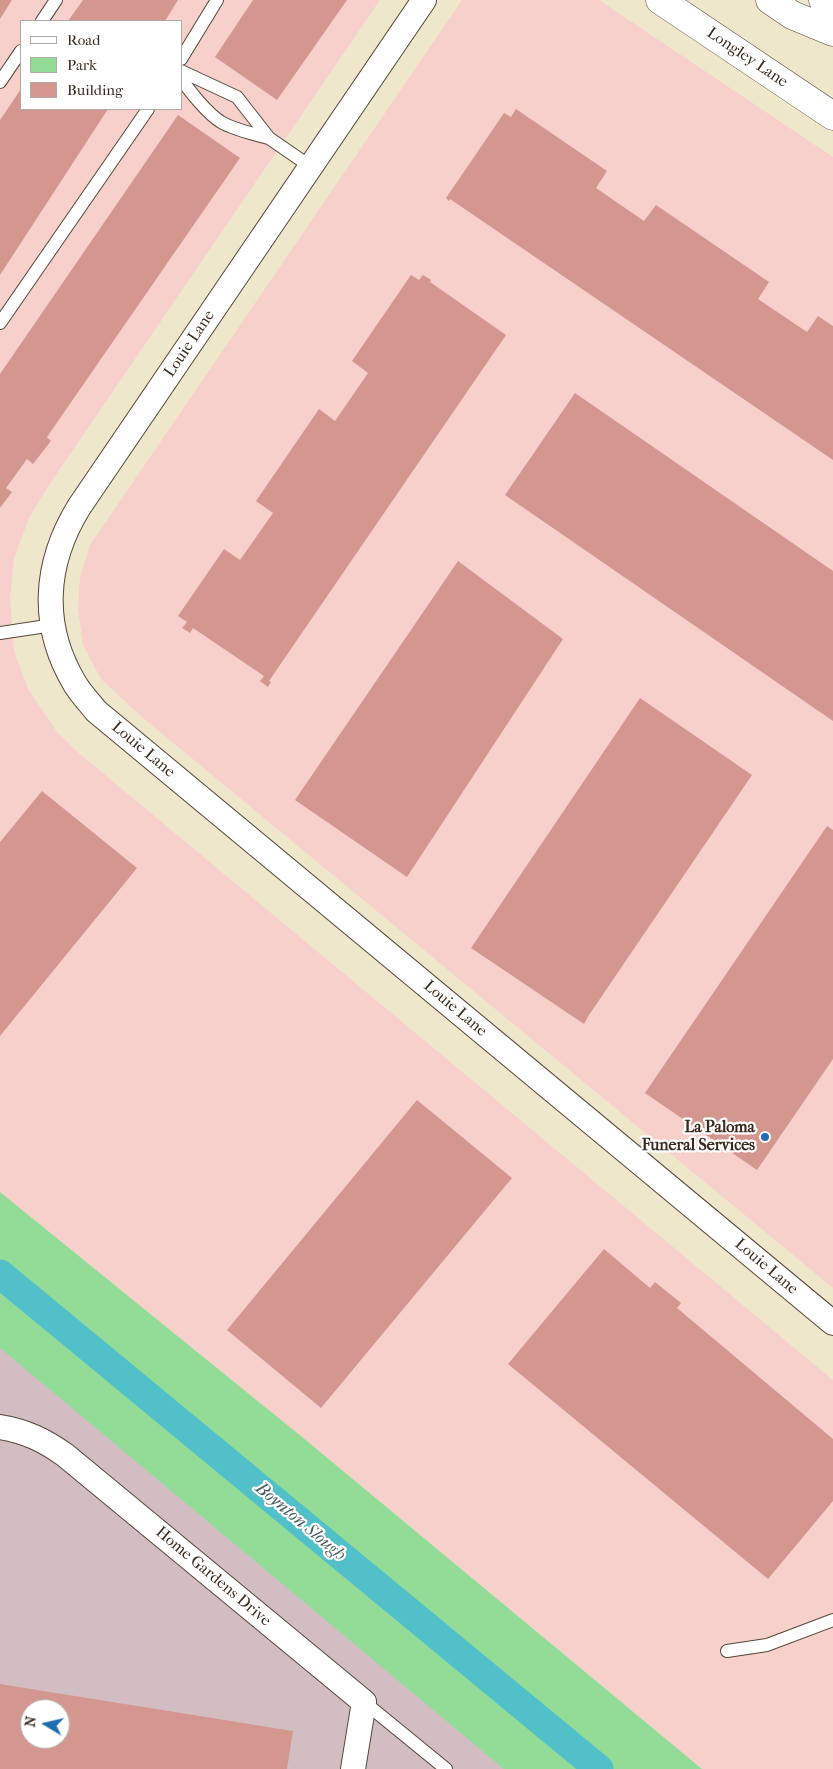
<!DOCTYPE html>
<style>
body{margin:0}
#map{position:relative;width:833px;height:1769px;overflow:hidden;background:#efe7cb;font-family:"IM FELL French Canon",serif}
canvas{display:block}
.legend{position:absolute;left:20px;top:20px;width:162px;height:90px;box-sizing:border-box;background:#fff;border:1px solid #b1aaa5;margin:0;padding:6px 9px;list-style:none;font-size:15px;color:#3b2a1e}
.legend li{display:flex;align-items:center;gap:10px;height:25px}
.legend b{width:25px;border:1px solid #b1aaa5}
.north{position:absolute;left:20px;top:1699px;width:50px;height:50px;box-sizing:border-box;background:#fff;border:1px solid #b1aaa5;border-radius:50%;rotate:279deg;font-size:14px;font-weight:700;line-height:20px;text-align:center;color:#3b2a1e}
.north::after{content:'';display:block;margin:auto;width:18px;height:22px;background:#1f6fb2;clip-path:polygon(50% 0,100% 100%,50% 72%,0 100%)}
</style>
<div id="map">
<canvas width="833" height="1769"></canvas>
<ul class="legend">
<li><b style="height:6px;background:#fff"></b>Road</li>
<li><b style="height:14px;background:#92dc98"></b>Park</li>
<li><b style="height:14px;background:#d4978f"></b>Building</li>
</ul>
<div class="north">N</div>
</div>
<script>
const ctx = document.querySelector('canvas').getContext('2d');
ctx.lineJoin = 'round';
function fill(path, color) { ctx.fillStyle = color; ctx.fill(path, 'evenodd'); }
function strokePath(path, color, width, dash) { ctx.strokeStyle = color; ctx.lineWidth = width; ctx.lineCap = dash ? 'butt' : 'round'; ctx.setLineDash(dash || []); ctx.stroke(path); }
function write(font, color, halo, rows, align = 'center') {
  ctx.font = font + ' "IM FELL French Canon",serif'; ctx.lineWidth = 4.5; ctx.setLineDash([]); ctx.textBaseline = 'middle'; ctx.strokeStyle = halo; ctx.fillStyle = color; for (const [text, x, y, turn = 0] of rows) {
    ctx.save(); ctx.translate(x, y); ctx.rotate((+turn || 0) * Math.PI / 180); ctx.textAlign = isNaN(turn) ? turn : align; if (halo) ctx.strokeText(text, 0, 0); ctx.fillText(text, 0, 0); ctx.restore();
  }
}
fill(new Path2D(`
 M 0,0 L 380,0 L 49,485 L 29,518 L 14,558 L 10,598 L 14,651 L 28,689 L 57,732 L 81,755 L 833,1380 L 833,1769 L 702,1769 L 307,1441 L 0,1192 ZM 21,21 L 181,21 L 181,109 L 21,109 Z
 M 462,0 L 599,0 L 833,157 L 833,1288 L 143,718 L 101,679 L 83,645 L 78,609 L 80,577 L 90,545 Z`), '#f7d0cb');
fill(new Path2D(`
 M 0,1318 L 543,1769 L 0,1769 ZM 30,1709 L 60,1709 L 60,1739 L 30,1739 Z`), '#d2bec2');
fill(new Path2D(`
 M 0,1192 L 307,1441 L 702,1769 L 504,1769 L 0,1348 Z`), '#92dc98');
strokePath(new Path2D(`
 M 0,1274 L 599,1769`), '#52c0c9', 29);
fill(new Path2D(`
 M 0,0 L 12,0 L 0,19 Z
 M 83,0 L 178,0 L 165,21 L 68,21 Z
 M 253,0 L 347,0 L 277,100 L 215,57 Z
 M 21,89 L 21,109 L 108,109 L 0,275 L 0,120 Z
 M 516,109 L 607,171 L 596,188 L 644,221 L 656,205 L 769,282 L 758,299 L 807,332 L 818,316 L 833,326 L 833,460 L 450,199 L 449,201 L 446,198 L 504,113 L 511,117 Z
 M 178,115 L 240,158 L 47,437 L 51,441 L 33,464 L 27,459 L 6,488 L 12,492 L 0,508 L 0,374 Z
 M 411,275 L 419,280 L 423,275 L 431,280 L 430,282 L 506,335 L 269,681 L 271,682 L 268,687 L 260,681 L 264,676 L 193,628 L 190,633 L 182,628 L 187,622 L 178,616 L 224,549 L 240,560 L 273,513 L 256,501 L 319,409 L 335,421 L 368,373 L 352,361 Z
 M 575,393 L 833,571 L 833,721 L 505,495 Z
 M 458,561 L 563,639 L 407,877 L 295,800 Z
 M 640,698 L 752,775 L 589,1015 L 584,1024 L 471,948 Z
 M 42,791 L 137,868 L 0,1036 L 0,842 Z
 M 827,826 L 833,830 L 833,1059 L 757,1170 L 645,1093 Z
 M 417,1100 L 512,1178 L 321,1408 L 227,1330 Z
 M 604,1249 L 650,1288 L 655,1282 L 681,1303 L 677,1308 L 833,1439 L 833,1501 L 768,1579 L 508,1364 Z
 M 0,1684 L 293,1731 L 287,1769 L 0,1769 ZM 30,1709 L 60,1709 L 60,1739 L 30,1739 Z`), '#d4978f');
const lane = new Path2D(`
 M 42,21 L 56,0
 M 181,59 L 217,0
 M 181,71 L 237,97 L 269,138 L 311,167
 M 181,78 C 189,91 208,114 221,122 C 235,130 253,134 269,138
 M 0,82 L 21,51
 M 0,323 L 148,109
 M 0,633 L 53,625
 M 727,1651 L 767,1645 L 833,1620
 M 364,1702 L 446,1769`);
const street = new Path2D(`
 M 424,0 L 79,507 C 44,564 40,626 75,684 C 81,694 89,702 96,711 L 833,1323
 M 0,1427 C 25,1431 44,1440 65,1455 L 364,1702 L 353,1769`);
const secondary = new Path2D(`
 M 660,0 L 833,116
 M 770,0 L 792,15 L 833,32
 M 823,0 L 833,7`);
strokePath(lane, '#564638', 14);
strokePath(street, '#564638', 26);
strokePath(secondary, '#564638', 29);
strokePath(lane, '#fff', 12);
strokePath(street, '#fff', 24);
strokePath(secondary, '#fff', 28);
for (const [x, y, r, color] of [
 [765,1137,5,"#1f6fb2"]
]) { const dot = new Path2D(); dot.arc(x, y, r, 0, 2 * Math.PI); ctx.fillStyle = color; ctx.fill(dot); strokePath(dot, '#fff', 2); }
write('16px', '#3b2a1e', '#fff', [
 ["Longley Lane",747,58,34],
 ["Louie Lane",190,344,-56],
 ["Louie Lane",143,750,40],
 ["Louie Lane",455,1009,40],
 ["Louie Lane",766,1267,40],
 ["Home Gardens Drive",213,1577,40]
]);
write('bold 16px', '#3b2a1e', '#fff', [
 ["La Paloma",755,1128],
 ["Funeral Services",755,1146]
], 'right');
write('italic 18px', '#435e5a', '#fff', [
 ["Boynton Slough",300,1522,40]
]);
</script>
